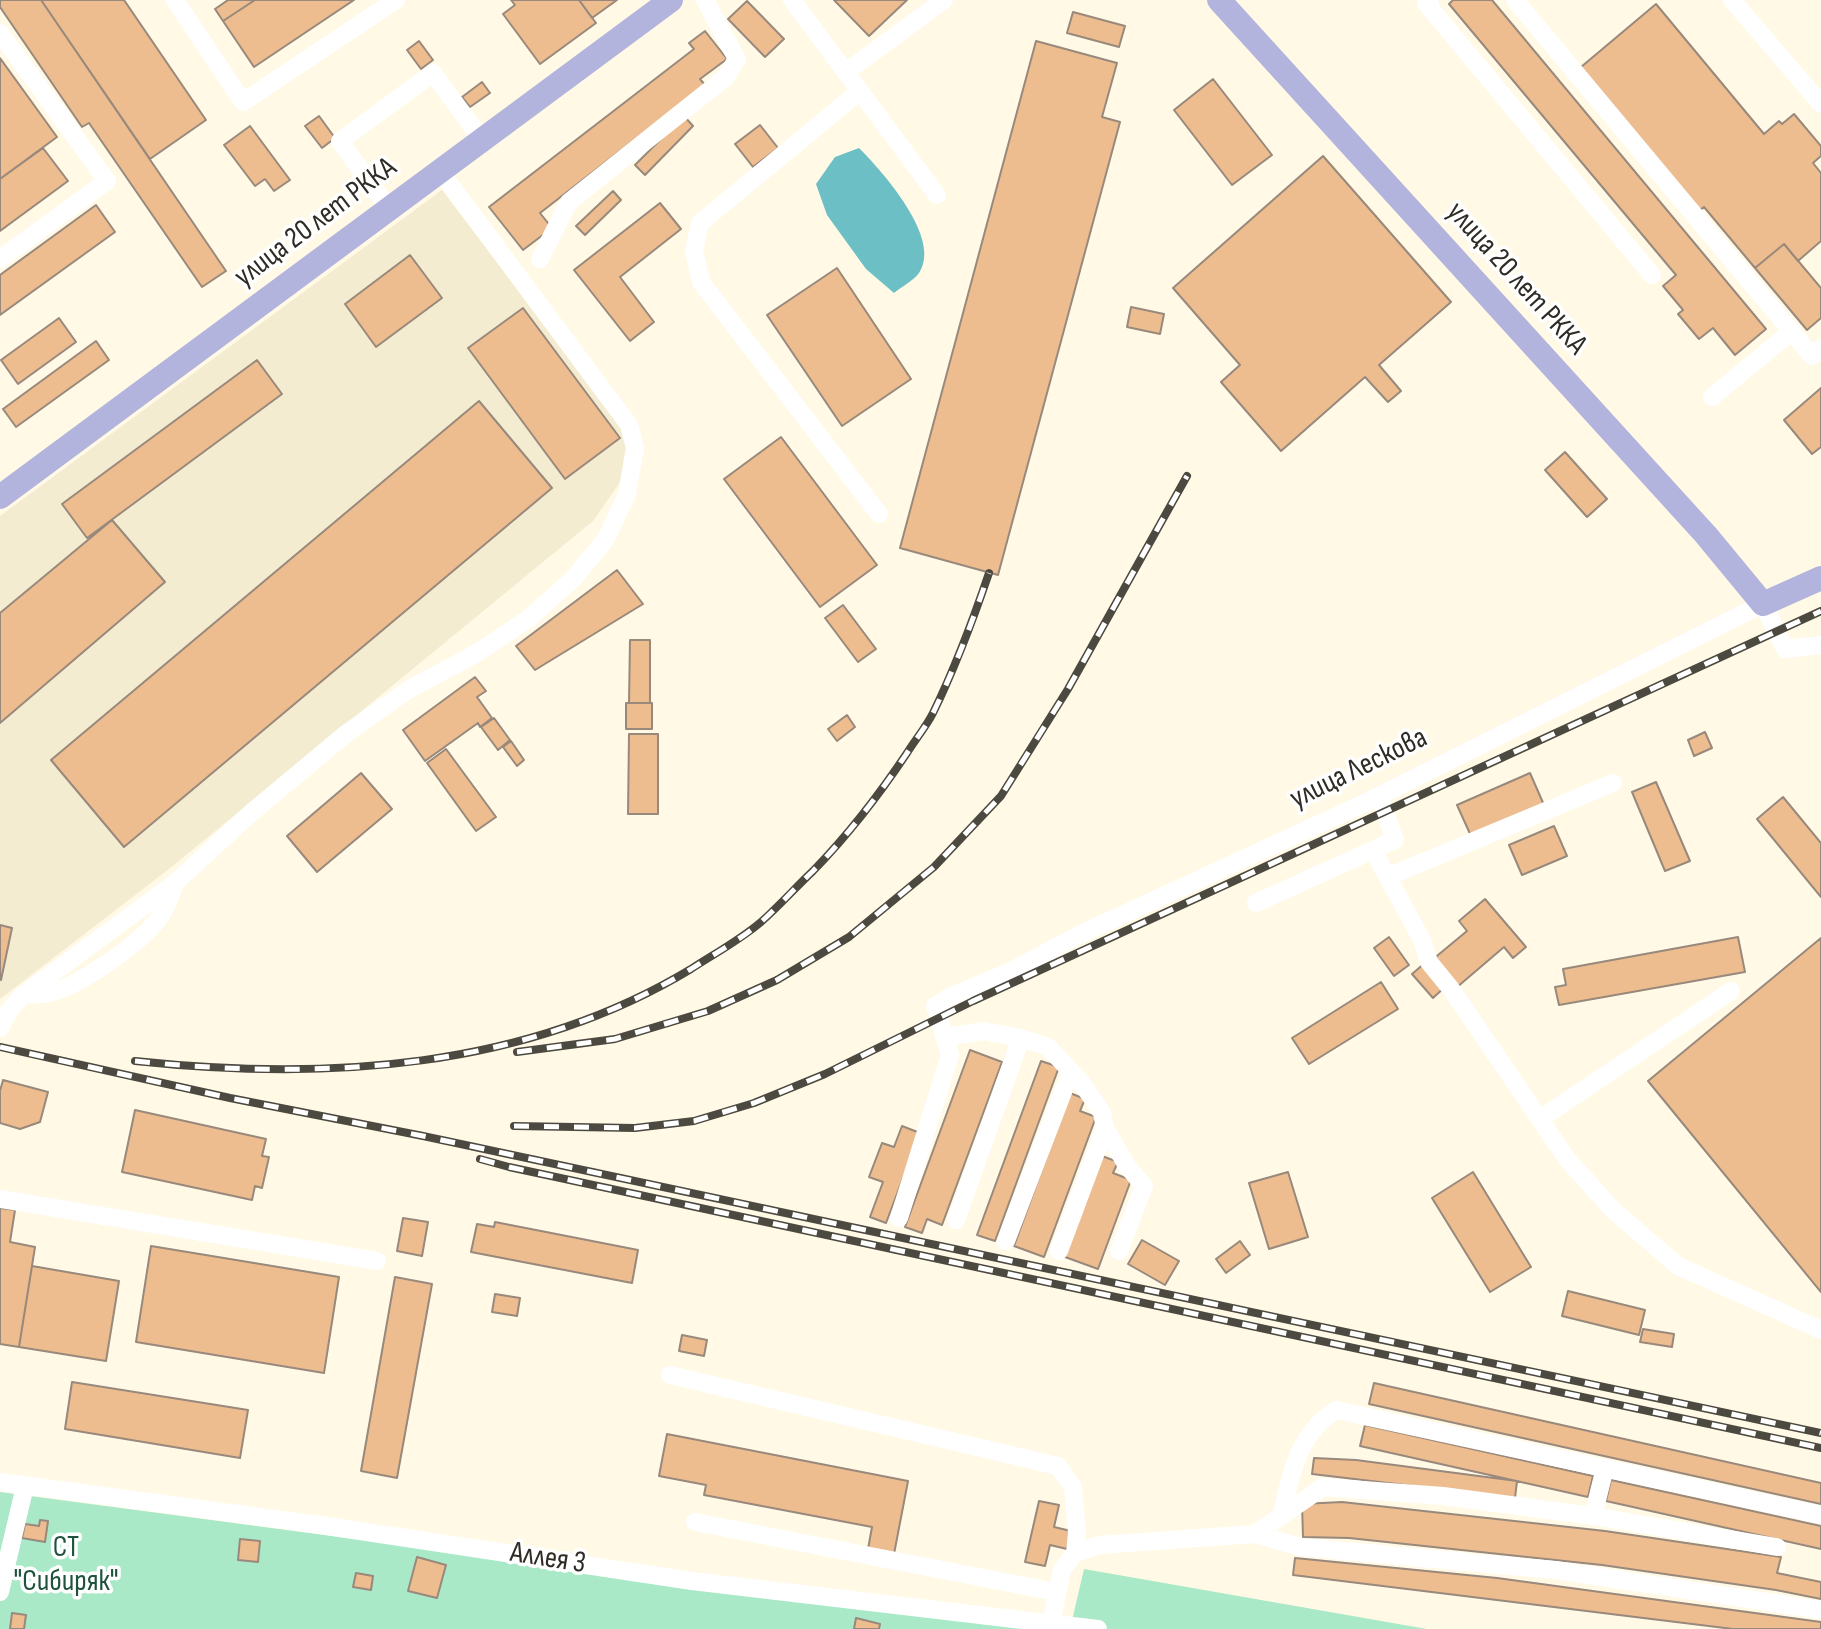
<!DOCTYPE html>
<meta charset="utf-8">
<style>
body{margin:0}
canvas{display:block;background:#fff9e5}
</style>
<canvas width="1821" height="1629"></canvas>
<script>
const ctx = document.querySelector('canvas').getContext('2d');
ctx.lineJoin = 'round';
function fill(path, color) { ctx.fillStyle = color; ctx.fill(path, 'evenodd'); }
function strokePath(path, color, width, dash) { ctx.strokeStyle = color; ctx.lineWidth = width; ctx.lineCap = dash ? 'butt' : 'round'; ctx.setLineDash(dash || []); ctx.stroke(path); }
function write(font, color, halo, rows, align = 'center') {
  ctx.font = font + ' "Sofia Sans Condensed",sans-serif'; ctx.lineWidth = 7; ctx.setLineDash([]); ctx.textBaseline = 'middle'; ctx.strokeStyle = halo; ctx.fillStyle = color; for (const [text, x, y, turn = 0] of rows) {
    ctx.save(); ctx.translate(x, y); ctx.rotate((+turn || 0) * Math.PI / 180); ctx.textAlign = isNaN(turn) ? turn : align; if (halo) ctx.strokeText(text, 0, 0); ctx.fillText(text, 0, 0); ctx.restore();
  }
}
fill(new Path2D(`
 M 442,190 L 621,425 L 628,445 L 623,478 L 593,521 L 169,869 L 0,999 L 0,516 Z`), '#f4ecd1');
fill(new Path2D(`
 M 0,1492 L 1034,1629 L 0,1629 Z
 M 1084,1569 L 1427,1629 L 1070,1629 Z`), '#aae9c8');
fill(new Path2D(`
 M 859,148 C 882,171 943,239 919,273 C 913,281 901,287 894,293 L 866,269 L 827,215 L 816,184 L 835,157 Z`), '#6bbfc5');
const building = new Path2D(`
 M 0,0 L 41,0 L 226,271 L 202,287 L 89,123 L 82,127 L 0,7 Z
 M 41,0 L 124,0 L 206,120 L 150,159 Z
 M 228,0 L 255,0 L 223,21 L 215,9 Z
 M 255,0 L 354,0 L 254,67 L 223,21 Z
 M 511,0 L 579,0 L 596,23 L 540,64 L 503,14 L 515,5 Z
 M 579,0 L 617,0 L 592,18 Z
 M 834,0 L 907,0 L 869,36 Z
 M 1453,0 L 1492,0 L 1766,329 L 1735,355 L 1713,328 L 1699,339 L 1678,314 L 1683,310 L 1663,286 L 1676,275 L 1449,4 Z
 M 747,1 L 784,39 L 765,57 L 728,19 Z
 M 1656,4 L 1764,134 L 1779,121 L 1782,124 L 1794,114 L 1821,146 L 1821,156 L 1813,163 L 1821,173 L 1821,241 L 1798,261 L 1784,244 L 1755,268 L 1704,207 L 1700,210 L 1581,67 Z
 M 1073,12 L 1125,26 L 1119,47 L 1067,33 Z
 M 705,31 L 727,59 L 700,79 L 705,85 L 540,213 L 552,228 L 523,250 L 489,207 L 694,49 L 689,43 Z
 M 419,41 L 433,60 L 421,69 L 407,50 Z
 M 1036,41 L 1117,63 L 1102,117 L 1120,122 L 998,575 L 900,548 Z
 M 0,58 L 57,137 L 0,179 Z
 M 1213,79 L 1272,155 L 1232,185 L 1174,110 Z
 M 482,82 L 490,93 L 470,107 L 462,97 Z
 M 319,116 L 335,138 L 322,148 L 305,126 Z
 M 684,116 L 693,126 L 645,175 L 635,165 Z
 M 760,125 L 778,148 L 753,167 L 735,144 Z
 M 250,126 L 290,180 L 274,191 L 265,179 L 255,186 L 224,145 Z
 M 43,148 L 68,181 L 0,231 L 0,179 Z
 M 1323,156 L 1451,302 L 1379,365 L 1401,391 L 1388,402 L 1365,377 L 1281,451 L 1221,382 L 1240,365 L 1173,288 Z
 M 613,191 L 621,200 L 585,235 L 576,226 Z
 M 660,203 L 681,229 L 620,277 L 654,322 L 630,341 L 574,270 Z
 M 96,205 L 115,232 L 0,315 L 0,275 Z
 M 1784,244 L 1821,288 L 1821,318 L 1807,330 L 1755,268 Z
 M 410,255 L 442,298 L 376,347 L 345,304 Z
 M 837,268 L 911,379 L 842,426 L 767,315 Z
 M 1131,307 L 1164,314 L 1160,334 L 1127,327 Z
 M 523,308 L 620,438 L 565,479 L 468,348 Z
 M 59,318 L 76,342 L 18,384 L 1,360 Z
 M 96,341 L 109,360 L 16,427 L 3,409 Z
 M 257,360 L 282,394 L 87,538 L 62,504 Z
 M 1821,388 L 1821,447 L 1812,454 L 1784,420 Z
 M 479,401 L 552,488 L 124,847 L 51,760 Z
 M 781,437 L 877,565 L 820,607 L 724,479 Z
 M 1565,452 L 1607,499 L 1587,517 L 1545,470 Z
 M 112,520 L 165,582 L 0,723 L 0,613 Z
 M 617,570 L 643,604 L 535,670 L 516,646 Z
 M 843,605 L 876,649 L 858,662 L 825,618 Z
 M 630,640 L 650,640 L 650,703 L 629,703 Z
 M 475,677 L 486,691 L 477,697 L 492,718 L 480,727 L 478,723 L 425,761 L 403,730 Z
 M 626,703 L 652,703 L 652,729 L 626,729 Z
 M 847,715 L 855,727 L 837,741 L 828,729 Z
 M 494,718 L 510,740 L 498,750 L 481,727 Z
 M 1705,732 L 1712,748 L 1694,756 L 1688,740 Z
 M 629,734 L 658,734 L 658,814 L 628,814 Z
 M 511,741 L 524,760 L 517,766 L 503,747 Z
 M 446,749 L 496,817 L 476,831 L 427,763 Z
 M 361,773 L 392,809 L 317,872 L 287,836 Z
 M 1530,773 L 1544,805 L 1471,836 L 1457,805 Z
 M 1656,782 L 1690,861 L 1665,871 L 1632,792 Z
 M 1783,797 L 1821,843 L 1821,897 L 1757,819 Z
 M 1554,826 L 1567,856 L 1522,875 L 1509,845 Z
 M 1485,899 L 1526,947 L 1513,958 L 1504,947 L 1456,988 L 1432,960 L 1467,931 L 1459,921 Z
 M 0,925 L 12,928 L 1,980 L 0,979 Z
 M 1389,937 L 1409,965 L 1394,976 L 1374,948 Z
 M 1738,937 L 1745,972 L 1559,1005 L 1555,987 L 1566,985 L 1563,969 Z
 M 1821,938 L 1821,1292 L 1648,1081 Z
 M 1426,962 L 1446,986 L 1433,998 L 1412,974 Z
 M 1381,982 L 1398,1009 L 1309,1064 L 1292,1038 Z
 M 970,1050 L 1002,1062 L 942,1225 L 927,1219 L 922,1233 L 905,1227 Z
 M 1041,1061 L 1059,1067 L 995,1241 L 977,1235 Z
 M 3,1080 L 48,1092 L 40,1122 L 20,1129 L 0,1123 L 0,1091 Z
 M 1070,1093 L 1085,1099 L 1080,1111 L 1096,1117 L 1044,1257 L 1014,1246 Z
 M 135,1110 L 266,1139 L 262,1156 L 269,1157 L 262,1188 L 255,1186 L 252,1200 L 122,1172 Z
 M 902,1126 L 920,1133 L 886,1223 L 870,1217 L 883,1182 L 869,1177 L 882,1143 L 894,1147 Z
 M 1102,1156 L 1118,1162 L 1113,1173 L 1131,1180 L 1098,1269 L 1065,1257 Z
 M 1288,1172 L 1308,1237 L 1269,1249 L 1249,1183 Z
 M 1473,1172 L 1531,1267 L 1490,1292 L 1432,1198 Z
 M 0,1208 L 15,1210 L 10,1242 L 35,1247 L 19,1347 L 0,1344 Z
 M 403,1218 L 428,1222 L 422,1256 L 397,1251 Z
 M 495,1222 L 638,1250 L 632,1283 L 471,1252 L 477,1224 L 494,1227 Z
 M 1142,1240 L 1179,1261 L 1165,1285 L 1128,1264 Z
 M 1240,1241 L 1250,1255 L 1226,1273 L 1216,1259 Z
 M 151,1246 L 339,1277 L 324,1373 L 136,1342 Z
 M 32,1266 L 119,1281 L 106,1361 L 19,1347 Z
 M 395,1277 L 432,1284 L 397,1478 L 361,1471 Z
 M 1568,1291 L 1645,1310 L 1639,1335 L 1562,1316 Z
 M 495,1294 L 520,1298 L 517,1316 L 492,1312 Z
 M 1643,1329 L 1674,1334 L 1672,1347 L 1640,1342 Z
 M 682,1335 L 707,1340 L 704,1356 L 679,1351 Z
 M 72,1382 L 248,1410 L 240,1458 L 65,1429 Z
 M 1374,1383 L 1821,1483 L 1821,1504 L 1369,1404 Z
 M 1365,1425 L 1593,1476 L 1588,1497 L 1360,1446 Z
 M 667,1434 L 908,1481 L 894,1554 L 868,1549 L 872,1527 L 704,1495 L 706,1485 L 659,1476 Z
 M 1314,1458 L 1356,1460 L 1517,1481 L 1515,1498 L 1312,1474 Z
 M 1611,1480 L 1821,1526 L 1821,1549 L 1606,1501 Z
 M 1039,1501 L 1059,1505 L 1054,1527 L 1071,1531 L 1067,1549 L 1050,1545 L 1045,1566 L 1025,1562 Z
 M 1342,1502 L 1605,1531 L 1781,1557 L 1777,1573 L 1821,1582 L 1821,1599 L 1776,1590 L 1602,1565 L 1349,1538 L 1303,1537 L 1302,1504 Z
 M 40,1520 L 48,1521 L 45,1542 L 22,1538 L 25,1524 L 39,1526 Z
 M 240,1539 L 260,1541 L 258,1562 L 238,1560 Z
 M 417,1557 L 446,1565 L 437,1598 L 408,1591 Z
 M 1295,1558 L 1497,1578 L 1821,1622 L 1821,1629 L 1733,1629 L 1293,1575 Z
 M 356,1573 L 373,1576 L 371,1590 L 353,1587 Z
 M 12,1613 L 26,1615 L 24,1629 L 10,1629 Z
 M 856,1618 L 880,1624 L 879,1629 L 854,1629 Z`);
fill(building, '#eebd8f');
strokePath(building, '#98897c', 2);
strokePath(new Path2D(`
 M 175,0 L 243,102 L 396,0
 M 792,0 L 937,195
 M 1430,0 L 1426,3 L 1652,275
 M 1515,0 L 1812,356 L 1821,348
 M 1732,0 L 1821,104
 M 0,33 L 107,181 L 0,259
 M 846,72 L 944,0
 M 860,91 L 700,223 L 694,251 L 701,282 L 879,514
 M 389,209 L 340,141 L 433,73 L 482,140
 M 540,259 L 569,202 L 726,77 L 737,59 L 705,0
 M 1712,397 L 1792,331
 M 1373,850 L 1422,940 L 1429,962 L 1451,989 L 1567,1159 L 1613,1210 L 1678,1266 L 1821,1330
 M 1387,877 L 1613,783
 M 1256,903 L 1395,840 L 1379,796
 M 23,995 C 31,994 40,995 48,993 C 77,988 137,945 156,922 C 166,910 170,897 175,883
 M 0,1028 L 9,1011 L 23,995 L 175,883 L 251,813 L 347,733 L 408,690 L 477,653 L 528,619 L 573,579 L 606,539 L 627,494 L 635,448 L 629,425 L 440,171
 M 946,1037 L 983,1031 L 1021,1038 L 1048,1047 L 1081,1082 L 1102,1113 L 1105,1128 L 1127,1166 L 1144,1186 L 1119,1251
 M 1540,1119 L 1731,991
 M 0,1199 L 377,1261
 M 899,1218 L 950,1055 L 935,1006 L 949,997 L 1009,972 L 1083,933 L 1367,802 L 1763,604 L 1785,649 L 1821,645
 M 956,1220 L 1021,1038
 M 1006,1241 L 1071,1071
 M 1059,1251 L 1105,1128
 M 670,1375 L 1058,1466 L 1073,1487 L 1077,1533 L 1075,1553
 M 0,1482 L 320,1525 L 692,1581 L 1098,1629
 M 1282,1514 C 1291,1473 1298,1434 1336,1410 L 1821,1515
 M 1593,1516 L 1605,1468
 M 695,1522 L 1056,1592
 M 1255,1534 L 1301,1547 L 1555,1570 L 1821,1610
 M 0,1592 L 25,1486
 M 1050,1629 L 1062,1570 L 1075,1553 L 1099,1545 L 1255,1534 L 1323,1487 L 1443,1496 L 1593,1516 L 1777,1547`), '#fff', 18);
strokePath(new Path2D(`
 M 1219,0 L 1706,535 L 1763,604 L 1821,578
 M 0,497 L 671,0`), '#b2b4dd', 24);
const rail = new Path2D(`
 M 0,1047 L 230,1098 L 423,1136 L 1821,1433
 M 517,1052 L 615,1039 L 708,1011 L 777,980 L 849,937 L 934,867 L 1001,796 L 1068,689 L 1187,476
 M 135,1061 C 325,1081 524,1070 691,969 C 714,954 740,940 761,922 C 779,906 796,887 813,871 C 848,835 879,795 907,753 C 915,740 926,727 933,713 C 955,668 973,620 989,573
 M 514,1126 L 635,1128 L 694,1121 L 754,1103 L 825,1074 L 973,1001 L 1821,611
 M 480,1159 L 509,1167 L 1821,1448`);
strokePath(rail, '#4b4940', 8);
strokePath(rail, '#fff', 5, [15]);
write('30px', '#2e2c25', '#fff', [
 ["улица 20 лет РККА",316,223,-37],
 ["улица 20 лет РККА",1516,279,48],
 ["улица Лескова",1359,769,-26],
 ["Аллея 3",548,1559,9]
]);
write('30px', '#20533c', '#fff', [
 ["СТ",66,1548],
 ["\"Сибиряк\"",66,1582]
]);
</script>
